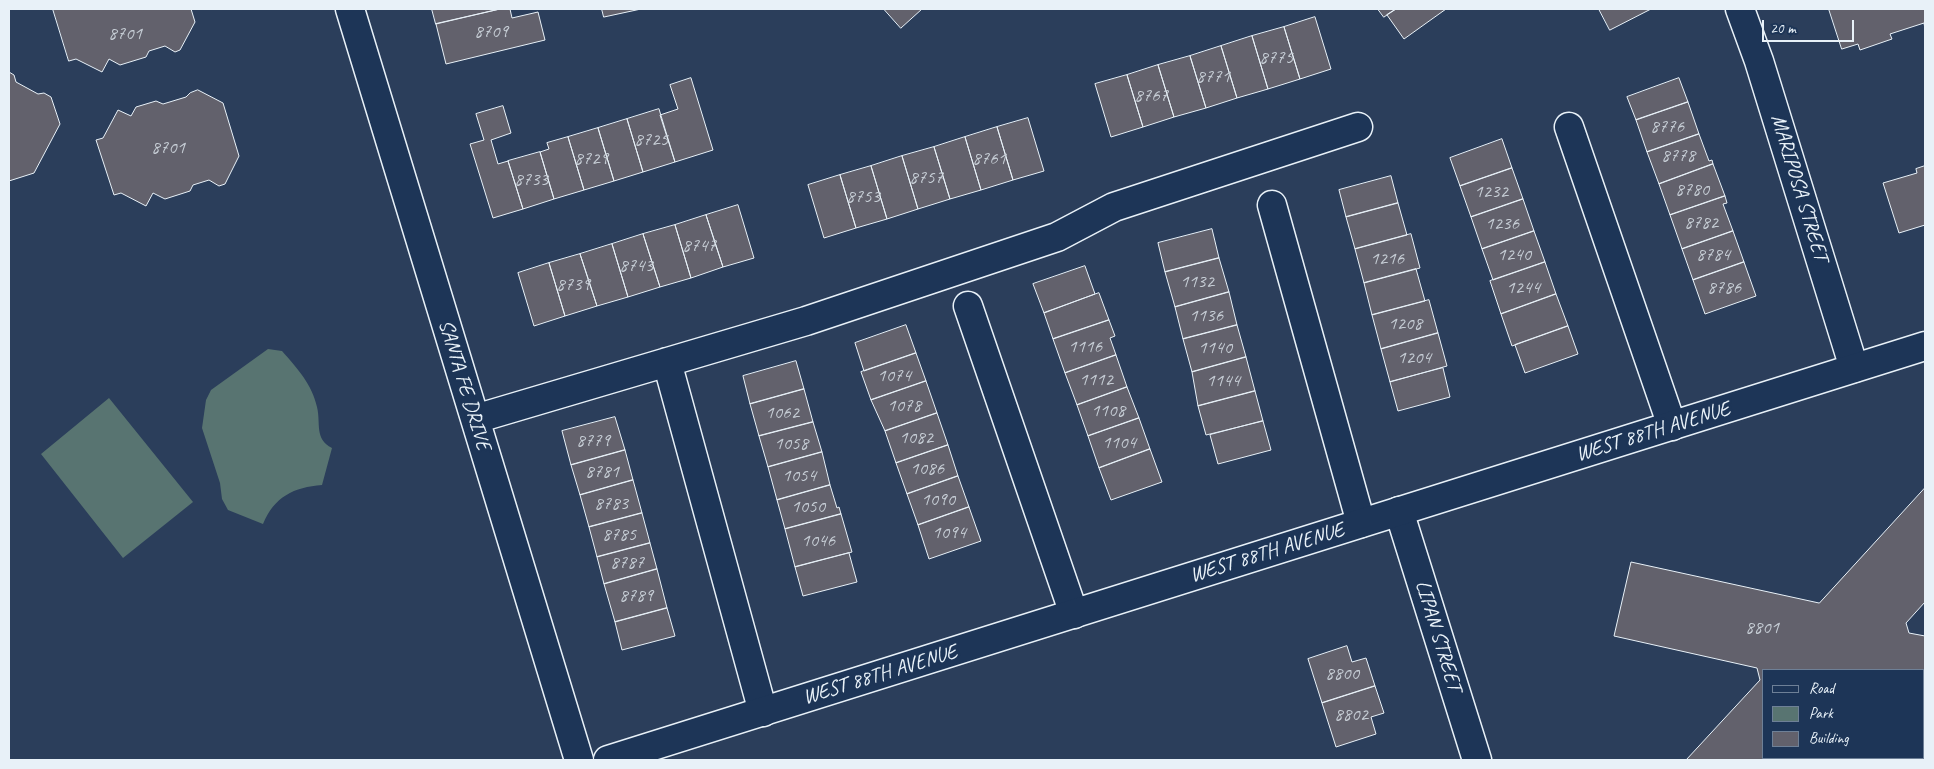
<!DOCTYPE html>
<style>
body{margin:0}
#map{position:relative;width:1934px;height:769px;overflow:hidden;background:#2b3e5b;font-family:Caveat,sans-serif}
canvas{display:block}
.frame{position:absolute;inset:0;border:10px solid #e8f1f8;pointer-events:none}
.legend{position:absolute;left:1762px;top:669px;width:162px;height:90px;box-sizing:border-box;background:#1d3557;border:1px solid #6e8097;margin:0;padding:6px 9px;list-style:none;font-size:15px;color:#e8f1f8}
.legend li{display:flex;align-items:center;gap:10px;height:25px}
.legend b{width:25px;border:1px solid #6e8097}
.scale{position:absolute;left:1762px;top:20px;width:92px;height:22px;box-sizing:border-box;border:2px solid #e8f1f8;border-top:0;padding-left:6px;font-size:15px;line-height:18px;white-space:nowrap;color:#e8f1f8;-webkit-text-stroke:4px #1d3557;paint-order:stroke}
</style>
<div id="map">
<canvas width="1934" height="769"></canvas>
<div class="frame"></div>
<ul class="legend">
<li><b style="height:6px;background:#1d3557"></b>Road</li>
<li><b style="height:14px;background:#587471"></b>Park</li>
<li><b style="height:14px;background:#62616c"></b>Building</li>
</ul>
<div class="scale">20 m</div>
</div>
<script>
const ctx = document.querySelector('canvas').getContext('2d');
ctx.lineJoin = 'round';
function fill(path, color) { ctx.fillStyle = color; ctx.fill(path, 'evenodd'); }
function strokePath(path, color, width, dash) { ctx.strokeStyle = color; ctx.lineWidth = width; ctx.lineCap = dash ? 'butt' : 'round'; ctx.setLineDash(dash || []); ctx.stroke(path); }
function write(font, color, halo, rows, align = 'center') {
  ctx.font = font + ' Caveat,sans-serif'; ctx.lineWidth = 5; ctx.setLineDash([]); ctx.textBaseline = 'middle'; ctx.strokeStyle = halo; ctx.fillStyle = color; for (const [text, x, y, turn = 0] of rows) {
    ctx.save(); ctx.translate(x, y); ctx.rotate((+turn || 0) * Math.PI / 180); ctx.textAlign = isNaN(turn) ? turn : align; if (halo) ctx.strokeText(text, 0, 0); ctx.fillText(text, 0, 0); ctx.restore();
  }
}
fill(new Path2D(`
 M 268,349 L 282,351 C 297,368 312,384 317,407 C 321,423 314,439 332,448 L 322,485 C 294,487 274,497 263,524 L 228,510 L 222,499 L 220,483 L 202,428 L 206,400 L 211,390 Z
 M 109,398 L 193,502 L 123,558 L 41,454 Z`), '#587471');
const building = new Path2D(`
 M 53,9 L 191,9 L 195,22 L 180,50 L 175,52 L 165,46 L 149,51 L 146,57 L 120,65 L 109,59 L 102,72 L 76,59 L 69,61 Z
 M 432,9 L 500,9 L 436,24 Z
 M 500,9 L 510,9 L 512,18 L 538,12 L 545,40 L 446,64 L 436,24 Z
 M 602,9 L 641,9 L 604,17 Z
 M 884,9 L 922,9 L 901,28 Z
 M 1378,9 L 1396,9 L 1384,17 Z
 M 1396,9 L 1446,9 L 1404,39 L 1387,15 Z
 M 1599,9 L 1651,9 L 1610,30 Z
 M 1829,9 L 1925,9 L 1925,29 L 1924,23 L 1890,34 L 1892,39 L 1860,50 L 1858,44 L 1842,49 Z
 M 1315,17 L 1331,69 L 1300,79 L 1284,27 Z
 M 1284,27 L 1300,79 L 1268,89 L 1252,36 Z
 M 1252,36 L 1268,89 L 1237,98 L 1221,46 Z
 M 1221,46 L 1237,98 L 1206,108 L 1190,56 Z
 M 1190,56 L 1206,108 L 1174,117 L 1158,65 Z
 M 1158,65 L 1174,117 L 1143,127 L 1127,75 Z
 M 9,72 L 14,75 L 16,82 L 38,94 L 44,93 L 51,97 L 60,124 L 34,173 L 9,181 Z
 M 1127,75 L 1143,127 L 1111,137 L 1095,84 Z
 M 691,78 L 713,150 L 675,162 L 660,115 L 678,109 L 670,85 Z
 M 1679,78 L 1688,102 L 1636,120 L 1627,97 Z
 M 198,90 L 223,103 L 239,156 L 225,184 L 219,186 L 209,180 L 193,185 L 190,191 L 165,199 L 153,193 L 146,206 L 121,193 L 114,195 L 96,140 L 103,138 L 118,110 L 131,116 L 136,107 L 156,101 L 163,104 L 186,97 L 190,93 Z
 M 1688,102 L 1699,134 L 1647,152 L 1636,120 Z
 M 503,106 L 511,133 L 491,140 L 498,164 L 508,161 L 523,209 L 493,218 L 470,144 L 484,140 L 476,114 Z
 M 659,109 L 675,162 L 643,172 L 627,119 Z
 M 1028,118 L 1044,171 L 1013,180 L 997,127 Z
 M 627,119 L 643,172 L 614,181 L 598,128 Z
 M 997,127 L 1013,180 L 981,190 L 965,137 Z
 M 598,128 L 614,181 L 584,190 L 568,137 Z
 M 1699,134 L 1709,161 L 1712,160 L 1713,164 L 1659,184 L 1647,152 Z
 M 568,137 L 584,190 L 554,199 L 540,152 L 549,149 L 547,143 Z
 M 965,137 L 981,190 L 950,199 L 934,147 Z
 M 1502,139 L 1512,168 L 1460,186 L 1450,158 Z
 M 934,147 L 950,199 L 918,209 L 902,156 Z
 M 540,152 L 554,199 L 523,209 L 508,161 Z
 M 902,156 L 918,209 L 887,219 L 871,166 Z
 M 1713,164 L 1725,196 L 1670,215 L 1659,184 Z
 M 871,166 L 887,219 L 856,228 L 840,175 Z
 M 1925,166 L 1925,225 L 1899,233 L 1883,183 L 1917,173 L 1916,169 Z
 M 1512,168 L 1523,199 L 1471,217 L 1460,186 Z
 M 840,175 L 856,228 L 824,238 L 808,185 Z
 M 1391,176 L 1398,203 L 1346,217 L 1339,190 Z
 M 1725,196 L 1727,203 L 1723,204 L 1733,231 L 1682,249 L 1670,215 Z
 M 1523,199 L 1534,231 L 1482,249 L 1471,217 Z
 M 1398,203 L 1407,235 L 1355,249 L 1346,217 Z
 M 738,205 L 754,258 L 723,267 L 706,215 Z
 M 706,215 L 723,267 L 691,278 L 675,225 Z
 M 675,225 L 691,278 L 660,287 L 643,234 Z
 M 1212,229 L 1219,258 L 1165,272 L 1158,243 Z
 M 1534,231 L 1545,262 L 1493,280 L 1482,249 Z
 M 1733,231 L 1744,262 L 1693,280 L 1682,249 Z
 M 643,234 L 660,287 L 628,297 L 612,244 Z
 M 1411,234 L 1420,268 L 1364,283 L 1355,249 Z
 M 612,244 L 628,297 L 597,306 L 580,254 Z
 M 580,254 L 597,306 L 565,316 L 549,263 Z
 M 1219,258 L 1229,292 L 1175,307 L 1165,272 Z
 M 1545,262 L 1556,294 L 1501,314 L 1490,281 Z
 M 1744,262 L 1756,296 L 1705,314 L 1693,280 Z
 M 549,263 L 565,316 L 534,326 L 518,273 Z
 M 1085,266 L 1095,294 L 1044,313 L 1033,284 Z
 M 1416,269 L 1425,301 L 1372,315 L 1364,283 Z
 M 1229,292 L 1237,325 L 1183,339 L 1175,307 Z
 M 1099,293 L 1109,320 L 1053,339 L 1044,313 Z
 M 1556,294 L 1568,326 L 1512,346 L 1501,314 Z
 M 1429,300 L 1438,333 L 1381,349 L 1372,315 Z
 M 1109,320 L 1115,336 L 1110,338 L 1116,355 L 1065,373 L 1053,339 Z
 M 906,325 L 916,353 L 864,371 L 855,343 Z
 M 1237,325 L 1246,357 L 1192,372 L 1183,339 Z
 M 1568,326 L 1578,354 L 1525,373 L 1515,345 Z
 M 1438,333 L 1447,366 L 1390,382 L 1381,349 Z
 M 916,353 L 926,381 L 871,400 L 861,372 Z
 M 1116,355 L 1127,387 L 1077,405 L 1065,373 Z
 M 1246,357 L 1255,391 L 1198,406 L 1192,372 Z
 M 796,361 L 804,389 L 750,404 L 743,376 Z
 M 1443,368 L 1450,397 L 1398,411 L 1390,382 Z
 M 926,381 L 937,413 L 885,431 L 871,400 Z
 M 1127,387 L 1139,418 L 1088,436 L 1077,405 Z
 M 804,389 L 813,422 L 759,436 L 750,404 Z
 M 1255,391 L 1263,421 L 1206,435 L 1198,406 Z
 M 937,413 L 948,445 L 896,463 L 885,431 Z
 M 615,417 L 625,450 L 571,465 L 562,431 Z
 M 1139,418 L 1150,449 L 1099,468 L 1088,436 Z
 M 1263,421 L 1271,450 L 1218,464 L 1210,435 Z
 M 813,422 L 822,452 L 768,467 L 759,436 Z
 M 948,445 L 958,476 L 907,494 L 896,463 Z
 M 1150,449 L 1162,482 L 1111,500 L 1099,468 Z
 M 625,450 L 633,480 L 580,495 L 571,465 Z
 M 822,452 L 830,485 L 777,500 L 768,467 Z
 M 958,476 L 969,507 L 918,525 L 907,494 Z
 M 633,480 L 642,513 L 589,527 L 580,495 Z
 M 830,485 L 837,508 L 839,507 L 841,514 L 785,529 L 777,500 Z
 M 1925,488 L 1925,602 L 1906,623 L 1909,633 L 1925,636 L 1925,714 L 1923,713 L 1923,670 L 1763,670 L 1763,758 L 1790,758 L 1788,760 L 1686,760 L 1760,680 L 1757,668 L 1614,636 L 1631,562 L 1819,603 Z
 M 969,507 L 981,541 L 929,559 L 918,525 Z
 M 642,513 L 650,543 L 597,557 L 589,527 Z
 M 841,514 L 852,552 L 795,567 L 785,529 Z
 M 650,543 L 657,569 L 604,584 L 597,557 Z
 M 849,553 L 857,582 L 803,596 L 795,567 Z
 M 657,569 L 667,608 L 615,622 L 604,584 Z
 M 667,608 L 675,636 L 622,650 L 615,622 Z
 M 1347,646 L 1352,662 L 1366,658 L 1375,686 L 1322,703 L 1308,659 Z
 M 1375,686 L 1384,713 L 1371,717 L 1376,734 L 1336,747 L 1322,703 Z
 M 1923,743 L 1925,744 L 1925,760 L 1822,760 L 1823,758 L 1923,758 Z`);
fill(building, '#62616c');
strokePath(building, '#e8f1f8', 1);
const minor = new Path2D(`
 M 350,9 L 579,760
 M 1740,9 L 1759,61 L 1854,368
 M 1569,127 L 1672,426
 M 1272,205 L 1361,523
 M 968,306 L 1074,614
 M 667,362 L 763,712
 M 475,419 L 806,321 L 1057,237 L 1114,207 L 1358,127
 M 1399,511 L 1477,760`);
const major = new Path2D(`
 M 608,760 L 1925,346`);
strokePath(minor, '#e8f1f8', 31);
strokePath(major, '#e8f1f8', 31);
strokePath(minor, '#1d3557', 28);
strokePath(major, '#1d3557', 28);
write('19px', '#c6cdd5', null, [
 ["8709",491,32],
 ["8701",125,34],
 ["8775",1276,58],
 ["8771",1213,77],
 ["8767",1151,96],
 ["8776",1667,127],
 ["8725",651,140],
 ["8701",168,148],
 ["8778",1678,156],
 ["8729",591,159],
 ["8761",989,159],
 ["8757",926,178],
 ["8733",531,180],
 ["8780",1692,190],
 ["1232",1491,192],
 ["8753",863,197],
 ["8782",1701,223],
 ["1236",1502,224],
 ["8747",699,246],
 ["1240",1514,255],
 ["8784",1713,255],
 ["1216",1387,259],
 ["8743",636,266],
 ["1132",1197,282],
 ["8739",573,285],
 ["1244",1523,288],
 ["8786",1724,288],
 ["1136",1206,316],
 ["1208",1405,324],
 ["1116",1085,347],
 ["1140",1215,348],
 ["1204",1414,358],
 ["1074",894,376],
 ["1112",1096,380],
 ["1144",1223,381],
 ["1078",904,406],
 ["1108",1108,411],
 ["1062",782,413],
 ["1082",916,438],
 ["8779",593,441],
 ["1104",1119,443],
 ["1058",791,444],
 ["1086",927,469],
 ["8781",602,472],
 ["1054",799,476],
 ["1090",938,500],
 ["8783",611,504],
 ["1050",808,507],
 ["1094",949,533],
 ["8785",619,535],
 ["1046",818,541],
 ["8787",627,563],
 ["8789",636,596],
 ["8801",1762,628],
 ["8800",1342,674],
 ["8802",1351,715]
]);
write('21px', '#e8f1f8', '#1d3557', [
 ["MARIPOSA STREET",1799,188,73],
 ["SANTA FE DRIVE",464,385,73],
 ["WEST 88TH AVENUE",1653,432,-17],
 ["WEST 88TH AVENUE",1267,553,-17],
 ["LIPAN STREET",1438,636,73],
 ["WEST 88TH AVENUE",880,675,-17]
]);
</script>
